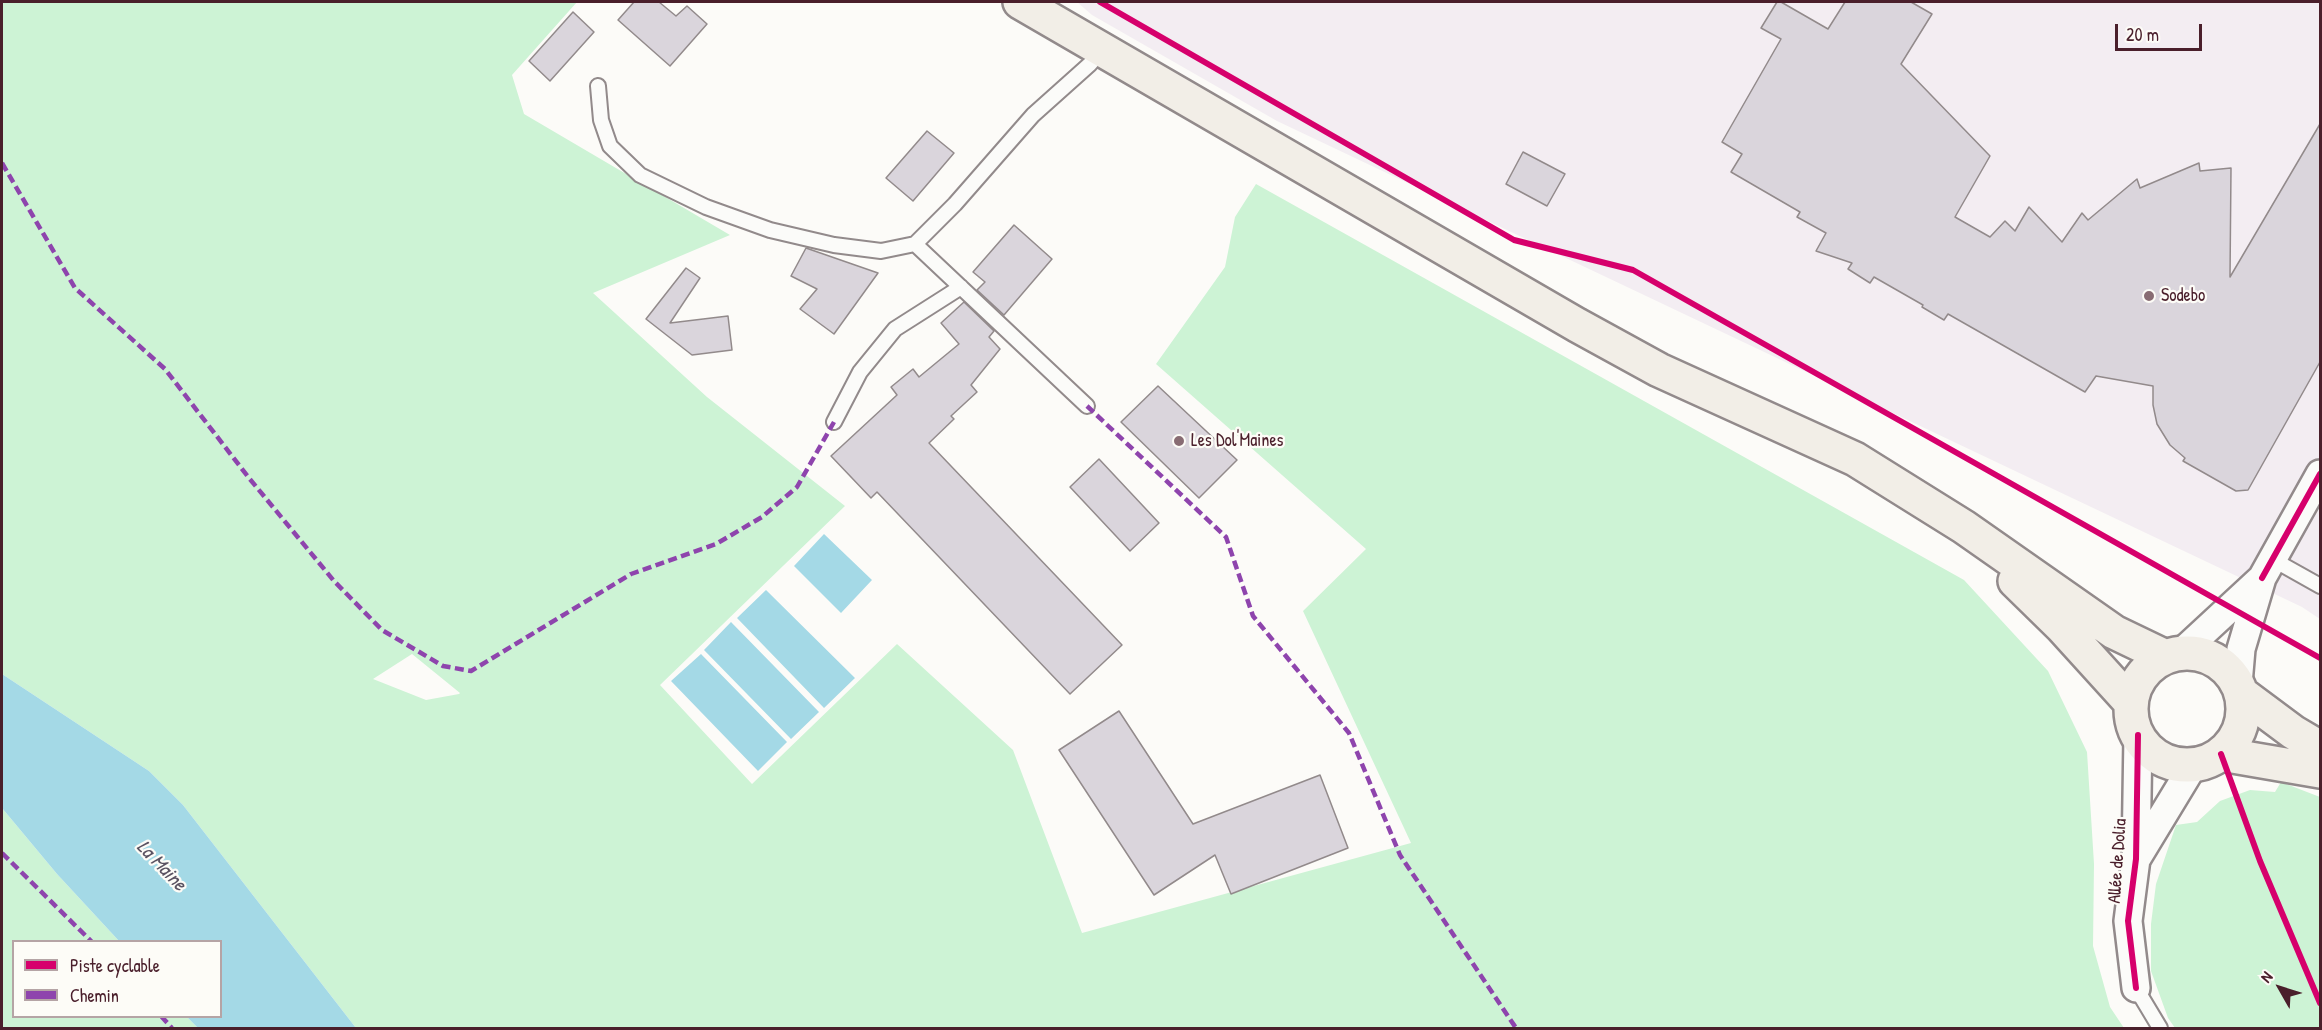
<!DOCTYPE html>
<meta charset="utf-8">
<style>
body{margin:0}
#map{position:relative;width:2322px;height:1030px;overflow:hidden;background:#fcfbf8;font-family:"Patrick Hand",sans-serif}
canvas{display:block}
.frame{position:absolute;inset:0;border:3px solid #4a1f2b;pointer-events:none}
.legend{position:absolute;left:12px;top:940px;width:210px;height:78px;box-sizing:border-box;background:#fdfcf7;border:2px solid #b5a4a5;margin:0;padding:8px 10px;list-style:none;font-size:18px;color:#4a1f2b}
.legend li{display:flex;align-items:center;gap:12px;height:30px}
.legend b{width:30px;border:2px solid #b5a4a5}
.north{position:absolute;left:2250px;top:958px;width:60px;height:60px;-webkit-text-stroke:4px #fdfcf7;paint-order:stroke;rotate:309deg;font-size:16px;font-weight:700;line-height:24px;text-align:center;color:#4a1f2b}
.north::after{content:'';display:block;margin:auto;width:21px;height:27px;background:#4a1f2b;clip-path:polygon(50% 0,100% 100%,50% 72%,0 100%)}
.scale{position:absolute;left:2115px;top:24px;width:87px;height:27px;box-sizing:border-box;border:3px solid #4a1f2b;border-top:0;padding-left:8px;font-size:18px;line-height:21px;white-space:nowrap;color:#4a1f2b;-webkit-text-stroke:4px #fdfcf7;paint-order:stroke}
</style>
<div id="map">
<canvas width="2322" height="1030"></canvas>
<div class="frame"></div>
<ul class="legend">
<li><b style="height:8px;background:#d6006c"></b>Piste cyclable</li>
<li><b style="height:8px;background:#8e44ad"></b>Chemin</li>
</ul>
<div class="north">N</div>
<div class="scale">20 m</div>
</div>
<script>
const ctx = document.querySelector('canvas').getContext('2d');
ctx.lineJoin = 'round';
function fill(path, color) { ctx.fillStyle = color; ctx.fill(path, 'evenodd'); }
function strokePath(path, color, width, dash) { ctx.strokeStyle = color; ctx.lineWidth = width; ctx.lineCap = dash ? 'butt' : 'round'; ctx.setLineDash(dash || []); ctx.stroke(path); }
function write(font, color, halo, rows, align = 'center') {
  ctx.font = font + ' "Patrick Hand",sans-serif'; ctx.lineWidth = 4.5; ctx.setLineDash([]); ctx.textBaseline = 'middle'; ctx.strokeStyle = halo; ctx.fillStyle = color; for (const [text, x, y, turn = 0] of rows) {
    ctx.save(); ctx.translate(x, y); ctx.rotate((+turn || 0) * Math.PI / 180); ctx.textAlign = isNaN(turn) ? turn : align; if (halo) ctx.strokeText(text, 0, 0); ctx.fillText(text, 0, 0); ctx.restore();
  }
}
fill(new Path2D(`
 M 1077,2 L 2320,2 L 2320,619 L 2302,607 L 1277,121 L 1092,15 Z`), '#f3edf2');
fill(new Path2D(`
 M 2,2 L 577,2 L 512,75 L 524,114 L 730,235 L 593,293 L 707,397 L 845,506 L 660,685 L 752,784 L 897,644 L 1013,750 L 1082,933 L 1411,843 L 1303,611 L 1366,549 L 1156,364 L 1225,267 L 1235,217 L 1256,184 L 1964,580 L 2048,671 L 2087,752 L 2094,864 L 2093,946 L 2110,1007 L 2124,1028 L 356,1028 L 183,805 L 149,771 L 2,674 ZM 412,654 L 460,693 L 459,694 L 426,700 L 373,679 Z
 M 2281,782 L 2320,797 L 2320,1028 L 2175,1028 L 2168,1018 L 2151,971 L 2151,924 L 2156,884 L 2176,825 L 2197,822 L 2220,801 L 2250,790 L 2275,792 Z
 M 2,808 L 57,874 L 119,941 L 14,942 L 14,1016 L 187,1017 L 198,1028 L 2,1028 Z`), '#cdf3d5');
fill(new Path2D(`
 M 824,534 L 872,580 L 841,613 L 794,566 Z
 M 766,590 L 855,678 L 824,708 L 737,618 Z
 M 731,622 L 819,712 L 791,739 L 704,650 Z
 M 701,654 L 787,742 L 758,771 L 671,681 Z
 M 2,674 L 149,771 L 183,805 L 356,1028 L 198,1028 L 187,1017 L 220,1016 L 220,942 L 119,941 L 57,874 L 2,808 Z`), '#a4d9e6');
const building = new Path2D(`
 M 634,2 L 659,2 L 676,16 L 687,6 L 707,24 L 670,66 L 618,20 Z
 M 1777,2 L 1781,2 L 1828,29 L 1845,2 L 1911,2 L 1932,14 L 1901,64 L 1990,156 L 1955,217 L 1990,237 L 2005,221 L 2015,231 L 2029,207 L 2062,242 L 2082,213 L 2088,220 L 2137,179 L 2140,188 L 2199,163 L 2200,171 L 2231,168 L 2230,277 L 2320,124 L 2320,362 L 2248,490 L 2236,491 L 2183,461 L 2185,458 L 2170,445 L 2157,424 L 2153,405 L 2153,386 L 2096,376 L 2085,392 L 1948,314 L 1944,320 L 1922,307 L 1923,305 L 1874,277 L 1870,283 L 1848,269 L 1852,263 L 1816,251 L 1826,233 L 1797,217 L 1800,212 L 1731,172 L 1742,154 L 1722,142 L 1781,39 L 1761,28 Z
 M 573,12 L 594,32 L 550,81 L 529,61 Z
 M 927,131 L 954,153 L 913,201 L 886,178 Z
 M 1523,152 L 1565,174 L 1547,206 L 1506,184 Z
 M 1014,225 L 1052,259 L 1004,315 L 977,290 L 985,282 L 973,272 Z
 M 806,248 L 878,273 L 834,334 L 800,309 L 817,289 L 791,276 Z
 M 686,268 L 700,278 L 670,323 L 728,316 L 732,350 L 692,355 L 646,319 Z
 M 964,302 L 994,331 L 989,337 L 1000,349 L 971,385 L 977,392 L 951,416 L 954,419 L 929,443 L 1122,645 L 1070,694 L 877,492 L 871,498 L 831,456 L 897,395 L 891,387 L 913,369 L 919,377 L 959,344 L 941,323 Z
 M 1158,386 L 1237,460 L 1199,498 L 1121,422 Z
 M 1099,459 L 1159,523 L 1130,551 L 1070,487 Z
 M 1119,711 L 1193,824 L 1320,775 L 1348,848 L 1231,894 L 1215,855 L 1154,895 L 1059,750 Z`);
fill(building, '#dad5dc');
strokePath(building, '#928a8b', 1.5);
const lane = new Path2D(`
 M 598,86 L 601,120 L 610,146 L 640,175 L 706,207 L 770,230 L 834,245 L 881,251 L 915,244 L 955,204 L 1033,115 L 1090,64 L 1102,50
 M 915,244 L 1087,406
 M 834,422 L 860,372 L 895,329 L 961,287
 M 2272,559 L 2320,586
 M 2136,988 L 2160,1028`);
const street = new Path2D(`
 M 2181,653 L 2261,579
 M 2238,684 L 2241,649 L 2262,578 L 2320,474
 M 2137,858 L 2194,764
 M 2136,988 L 2128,921 L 2136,859 L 2138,735`);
const primary = new Path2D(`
 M 1020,2 L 1577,325 L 1659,370 L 1855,459 L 1964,527 L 2114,632 L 2166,657
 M 2015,581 L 2062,627 L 2131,703
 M2131 709a56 56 0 1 1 112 0a56 56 0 1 1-112 0Z
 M 2242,694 L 2293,732 L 2320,748
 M 2221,754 L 2320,771`);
strokePath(lane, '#928a8b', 18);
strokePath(street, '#928a8b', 32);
strokePath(primary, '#928a8b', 38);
strokePath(lane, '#fbfbf9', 14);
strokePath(street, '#fbfbf9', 27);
strokePath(primary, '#f2eee7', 33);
strokePath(new Path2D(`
 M 2,163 L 75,288 L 165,369 L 249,478 L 334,581 L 382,630 L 443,666 L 471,671 L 631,574 L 716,544 L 762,517 L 797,487 L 834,422
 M 1087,406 L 1226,537 L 1253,616 L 1349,733 L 1400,855 L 1516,1028
 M 2,853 L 92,942
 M 161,1016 L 172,1028`), '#8e44ad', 4.5, [9, 4.5]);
strokePath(new Path2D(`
 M 1100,2 L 1514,240 L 1633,270 L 2320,658
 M 2262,578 L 2320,474
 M 2221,754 L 2260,861 L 2320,1003
 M 2136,988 L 2128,921 L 2136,859 L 2138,735`), '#d6006c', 6);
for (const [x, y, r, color] of [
 [2149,296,6,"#886c73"],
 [1179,441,6,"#886c73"]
]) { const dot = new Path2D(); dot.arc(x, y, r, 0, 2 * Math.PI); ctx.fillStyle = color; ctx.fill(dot); strokePath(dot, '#fdfcf7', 2); }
write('18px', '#4a1f2b', '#fdfcf7', [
 ["Sodebo",2161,296],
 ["Les Dol'Maines",1191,441]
], 'left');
write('18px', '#4a1f2b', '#fdfcf7', [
 ["Allée de Dolia",2118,861,-86]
]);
write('italic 20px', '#5a5261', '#fdfcf7', [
 ["La Maine",161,866,46]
]);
</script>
